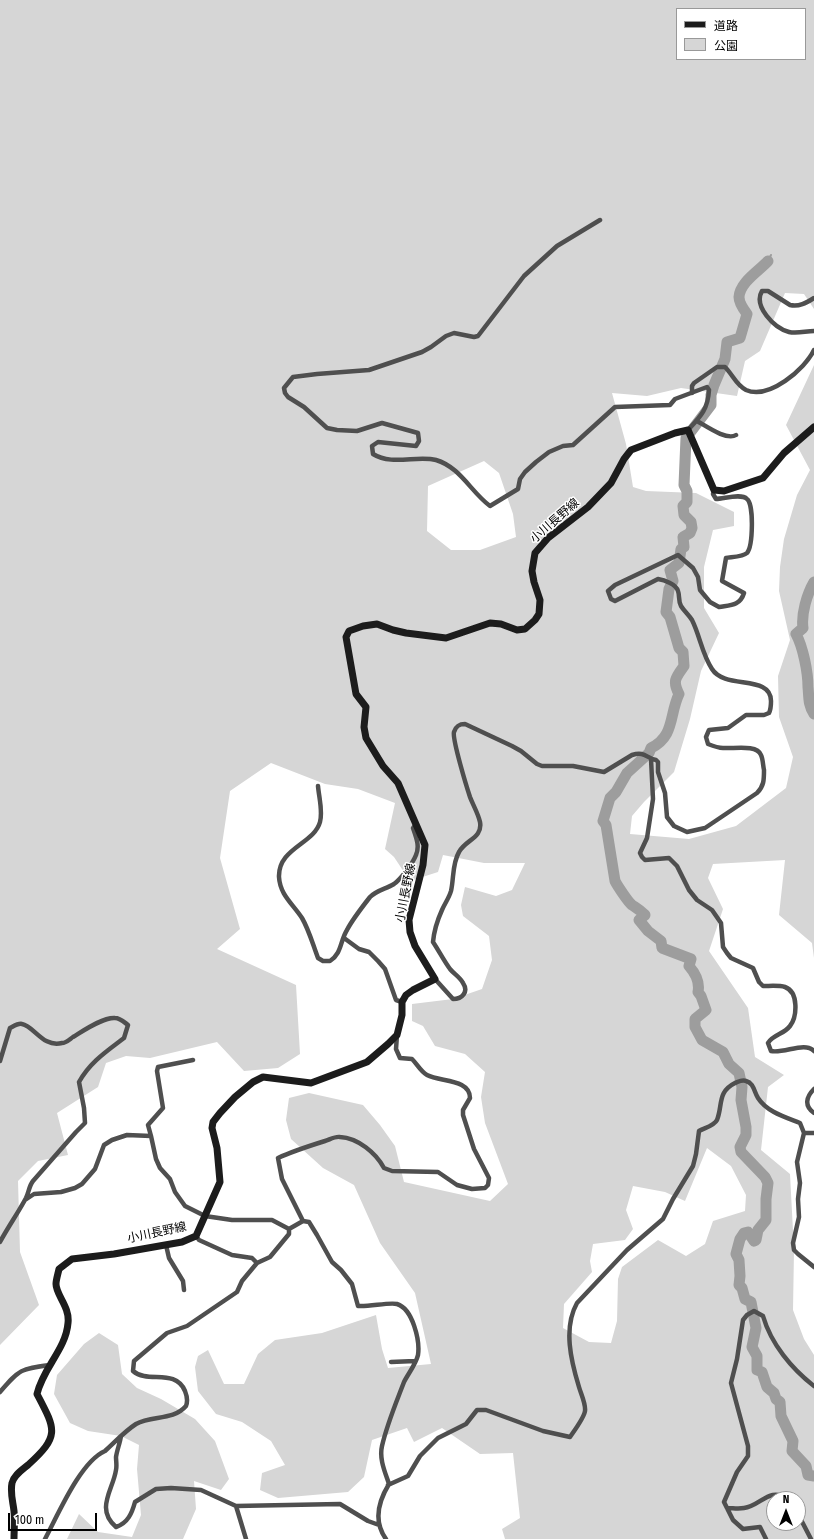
<!DOCTYPE html>
<meta charset="utf-8">
<style>
body{margin:0}
#map{position:relative;width:814px;height:1539px;overflow:hidden;background:#fff;font-family:"Fira Sans Condensed","Noto Sans JP",sans-serif}
canvas{display:block}
.legend{position:absolute;left:676px;top:8px;width:130px;height:52px;box-sizing:border-box;background:#fff;border:1px solid #999;margin:0;padding:5px 7px;list-style:none;font-size:12px;color:#000}
.legend li{display:flex;align-items:center;gap:8px;height:20px}
.legend b{width:20px;border:1px solid #999}
.north{position:absolute;left:766px;top:1491px;width:40px;height:40px;box-sizing:border-box;background:#fff;border:1px solid #999;border-radius:50%;rotate:0deg;font-size:11px;font-weight:700;line-height:16px;text-align:center;color:#000}
.north::after{content:'';display:block;margin:auto;width:14px;height:18px;background:#000;clip-path:polygon(50% 0,100% 100%,50% 72%,0 100%)}
.scale{position:absolute;left:8px;top:1513px;width:89px;height:18px;box-sizing:border-box;border:2px solid #000;border-top:0;padding-left:5px;font-size:12px;line-height:14px;white-space:nowrap;color:#000;-webkit-text-stroke:3px #fff;paint-order:stroke}
</style>
<div id="map">
<canvas width="814" height="1539"></canvas>
<ul class="legend">
<li><b style="height:5px;background:#1c1c1c"></b>道路</li>
<li><b style="height:11px;background:#d6d6d6"></b>公園</li>
</ul>
<div class="north">N</div>
<div class="scale">100 m</div>
</div>
<script>
const ctx = document.querySelector('canvas').getContext('2d');
ctx.lineJoin = 'round';
function fill(path, color) { ctx.fillStyle = color; ctx.fill(path, 'evenodd'); }
function strokePath(path, color, width, dash) { ctx.strokeStyle = color; ctx.lineWidth = width; ctx.lineCap = dash ? 'butt' : 'round'; ctx.setLineDash(dash || []); ctx.stroke(path); }
function write(font, color, halo, rows, align = 'center') {
  ctx.font = font + ' "Fira Sans Condensed","Noto Sans JP",sans-serif'; ctx.lineWidth = 3; ctx.setLineDash([]); ctx.textBaseline = 'middle'; ctx.strokeStyle = halo; ctx.fillStyle = color; for (const [text, x, y, turn = 0] of rows) {
    ctx.save(); ctx.translate(x, y); ctx.rotate((+turn || 0) * Math.PI / 180); ctx.textAlign = isNaN(turn) ? turn : align; if (halo) ctx.strokeText(text, 0, 0); ctx.fillText(text, 0, 0); ctx.restore();
  }
}
fill(new Path2D(`
 M 0,0 L 814,0 L 814,309 L 804,294 L 785,293 L 760,351 L 745,361 L 737,396 L 681,388 L 647,396 L 612,393 L 626,444 L 633,487 L 646,491 L 696,493 L 734,512 L 734,526 L 713,530 L 704,567 L 704,608 L 719,633 L 701,671 L 690,719 L 674,772 L 644,802 L 632,816 L 630,834 L 689,839 L 736,826 L 786,788 L 793,757 L 779,717 L 778,676 L 790,640 L 779,591 L 780,567 L 784,539 L 797,495 L 810,470 L 786,425 L 814,365 L 814,958 L 812,943 L 779,915 L 785,860 L 713,864 L 708,878 L 723,909 L 709,951 L 748,1008 L 755,1057 L 784,1075 L 768,1087 L 761,1150 L 790,1174 L 794,1250 L 793,1310 L 804,1339 L 814,1355 L 814,1539 L 505,1539 L 502,1529 L 520,1518 L 513,1453 L 480,1454 L 442,1428 L 414,1442 L 407,1428 L 372,1440 L 364,1477 L 348,1492 L 278,1498 L 260,1490 L 262,1473 L 285,1465 L 271,1441 L 242,1422 L 216,1414 L 198,1391 L 195,1367 L 198,1356 L 208,1350 L 224,1384 L 244,1384 L 258,1354 L 275,1340 L 322,1333 L 376,1315 L 382,1349 L 388,1368 L 431,1364 L 415,1293 L 380,1243 L 354,1185 L 323,1168 L 291,1139 L 286,1120 L 289,1098 L 309,1093 L 363,1105 L 380,1125 L 395,1146 L 404,1182 L 490,1201 L 508,1184 L 485,1123 L 481,1097 L 485,1072 L 465,1054 L 435,1046 L 423,1026 L 412,1021 L 412,1004 L 453,999 L 482,989 L 492,960 L 489,936 L 463,916 L 461,905 L 465,887 L 496,896 L 512,890 L 525,863 L 484,863 L 443,855 L 438,872 L 410,881 L 394,857 L 385,849 L 395,803 L 358,789 L 325,784 L 271,763 L 230,791 L 220,858 L 240,929 L 217,949 L 296,985 L 300,1054 L 278,1068 L 244,1071 L 217,1042 L 150,1058 L 126,1056 L 106,1063 L 98,1087 L 57,1113 L 68,1155 L 38,1161 L 18,1181 L 20,1252 L 39,1305 L 0,1345 ZM 677,9 L 805,9 L 805,59 L 677,59 ZM 484,461 L 499,473 L 513,514 L 516,537 L 480,550 L 451,550 L 427,531 L 428,486 ZM 707,1148 L 731,1166 L 746,1195 L 745,1211 L 713,1221 L 705,1244 L 686,1256 L 658,1240 L 622,1267 L 618,1279 L 617,1321 L 611,1343 L 589,1342 L 563,1328 L 564,1304 L 592,1272 L 590,1261 L 593,1244 L 625,1240 L 633,1229 L 626,1210 L 633,1186 L 665,1192 L 685,1201 ZM 774,1499 L 798,1499 L 798,1523 L 774,1523 Z
 M 99,1333 L 118,1345 L 122,1374 L 137,1388 L 161,1399 L 195,1419 L 215,1441 L 229,1479 L 221,1490 L 194,1481 L 196,1509 L 183,1539 L 67,1539 L 79,1514 L 98,1532 L 132,1537 L 141,1515 L 137,1469 L 139,1445 L 121,1436 L 88,1431 L 70,1423 L 54,1394 L 57,1375 L 84,1344 Z`), '#d6d6d6');
strokePath(new Path2D(`
 M 768,261 L 771,255`), '#9d9d9d', 2);
strokePath(new Path2D(`
 M 768,261 C 759,271 740,282 739,297 C 739,303 744,310 747,314 L 740,338 L 727,342 L 725,359 L 714,385 L 711,395 L 711,405 L 686,438 L 684,485 L 687,491 L 687,502 L 683,506 L 684,515 L 691,522 L 692,528 L 690,533 L 683,537 L 684,547 L 681,549 L 679,563 L 670,570 L 673,581 L 669,589 L 666,612 L 670,617 L 679,648 L 683,652 L 684,666 C 676,677 672,681 679,694 C 669,715 675,736 651,748 L 649,753 L 627,773 L 616,792 L 610,798 L 603,821 L 606,825 L 615,881 C 617,885 628,902 632,905 C 638,909 640,910 645,915 L 639,920 L 648,931 L 661,941 L 662,948 L 691,959 L 689,966 C 696,974 700,982 698,992 L 701,996 L 706,1010 L 695,1019 L 695,1027 L 702,1040 L 723,1052 L 729,1064 L 739,1073 L 742,1087 L 741,1100 L 746,1127 L 746,1135 L 740,1147 L 741,1152 L 765,1177 L 768,1183 L 766,1199 L 766,1220 L 758,1230 L 756,1240 L 754,1241 L 748,1232 L 744,1233 L 740,1239 L 736,1254 L 739,1260 L 740,1276 L 739,1285 L 742,1288 L 745,1299 L 751,1302 L 756,1328 L 752,1347 L 757,1356 L 757,1370 L 762,1372 L 767,1387 L 774,1393 L 776,1399 L 780,1402 L 781,1416 L 793,1441 L 792,1451 L 806,1466 L 808,1475 L 814,1476
 M 814,582 C 807,594 801,614 803,628 L 796,634 C 803,647 808,672 808,687 C 809,697 808,705 814,714`), '#9d9d9d', 11);
strokePath(new Path2D(`
 M 600,220 L 557,246 L 524,276 L 478,336 L 474,337 L 454,333 L 446,336 L 431,347 L 422,352 L 369,370 L 317,374 L 293,377 L 284,388 L 285,393 L 288,397 L 304,407 L 327,428 L 337,430 L 357,431 L 382,423 L 418,433 L 419,441 L 416,446 L 378,442 L 372,446 L 373,454 C 392,466 417,455 436,460 C 460,467 471,492 490,506 L 518,489 L 520,479 L 525,472 L 536,462 L 549,452 L 563,446 L 573,445 L 615,407 L 670,405 L 675,399 L 707,387 L 709,390 C 708,409 701,416 688,430
 M 814,298 C 806,303 799,307 790,305 L 768,291 L 762,291 C 753,306 774,328 789,332 C 797,334 806,331 814,331
 M 692,393 L 692,386 L 694,383 L 717,367 L 725,367 C 733,375 736,385 746,390 C 769,400 805,369 814,350
 M 697,421 C 706,426 727,441 736,435
 M 651,759 L 653,799 L 647,838 L 640,853 L 642,857 L 645,860 L 669,858 L 677,866 L 689,890 L 697,900 L 712,910 L 721,923 L 723,947 L 727,953 L 731,958 L 753,968 L 759,982 L 763,986 C 770,986 779,985 785,987 C 799,992 797,1017 790,1026 C 783,1035 774,1034 768,1043 L 771,1051 C 784,1054 805,1041 814,1051
 M 318,786 C 319,798 323,811 320,822 C 314,844 278,848 279,877 C 280,895 293,904 302,918 C 309,930 313,945 318,958 L 323,961 L 330,961 C 342,953 340,941 347,930 C 352,920 363,906 370,897 C 377,890 386,889 394,884 C 401,879 413,863 416,855 C 420,846 416,837 413,828 L 416,824
 M 344,938 L 359,949 L 369,952 L 378,961 L 385,969 L 396,1000 L 402,1002
 M 435,979 L 453,999 C 462,999 469,992 463,983 C 460,977 454,974 450,969 C 444,961 439,951 433,942 C 434,931 437,921 442,910 C 445,903 449,898 451,891 C 454,878 452,864 459,852 C 465,840 483,838 480,822 C 478,813 473,805 470,797 C 467,788 452,739 454,732 C 456,726 459,724 465,724 L 512,746 L 521,751 L 537,764 L 542,766 L 573,766 L 604,772 L 632,755 C 645,751 646,758 656,760 L 658,762 L 658,772 L 665,793 L 667,817 L 674,826 L 687,832 L 705,828 L 757,793 C 764,786 764,780 764,770 C 763,766 763,759 761,755 C 757,744 733,749 723,748 C 718,748 713,746 708,744 L 706,737 L 709,730 L 728,728 L 746,715 L 764,715 L 769,713 C 771,709 771,705 771,701 C 771,674 725,690 712,669 C 702,654 700,636 692,620 C 689,615 684,611 681,606 C 678,601 680,596 678,591 C 676,584 664,580 658,579 L 615,601 L 611,599 L 608,591 L 615,585 L 678,555 L 693,568 L 698,577 L 700,590 L 710,602 L 719,607 C 730,605 740,606 744,593 L 722,581 L 726,558 C 731,557 743,557 747,553 C 753,546 754,504 747,499 C 741,493 724,499 716,499 L 713,494 L 714,490
 M 0,1061 L 10,1028 C 14,1026 18,1023 22,1024 C 34,1026 43,1048 62,1043 C 66,1043 70,1039 73,1037 C 83,1031 103,1017 115,1018 C 120,1018 124,1022 128,1025 L 124,1038 C 107,1051 90,1062 79,1082 L 84,1108 L 85,1123 L 76,1132 L 33,1181 C 29,1186 29,1192 26,1198 C 18,1213 8,1227 0,1242
 M 814,1089 C 806,1097 804,1106 814,1113
 M 804,1133 L 797,1162 L 800,1183 L 798,1199 L 799,1217 L 793,1243 L 794,1250 L 798,1254 L 814,1267
 M 151,1136 L 148,1125 L 163,1108 L 157,1071 L 158,1067 L 193,1060
 M 25,1200 L 34,1194 L 61,1192 L 75,1188 L 82,1184 L 95,1169 L 104,1145 L 112,1140 L 127,1135 L 151,1136 L 156,1159 L 160,1168 L 170,1179 L 175,1192 L 185,1206 L 205,1216 L 232,1220 L 272,1220 L 289,1229 L 303,1221 L 309,1222 L 317,1235 L 332,1262 L 341,1270 L 352,1284 L 358,1306 C 369,1307 389,1302 397,1304 C 413,1309 420,1341 418,1355 C 416,1364 408,1374 404,1382 C 396,1403 387,1424 382,1446 C 379,1459 385,1472 389,1484 C 378,1502 373,1521 386,1539
 M 303,1221 L 282,1179 L 278,1158 C 293,1151 309,1146 325,1141 C 329,1140 335,1136 340,1137 C 358,1138 376,1153 384,1168 L 392,1171 L 438,1172 L 457,1185 L 472,1189 L 485,1188 L 488,1185 L 489,1178 L 474,1149 L 463,1115 L 463,1110 L 470,1098 C 470,1079 441,1082 427,1075 C 421,1072 417,1064 412,1059 L 400,1058 L 396,1049 L 397,1035
 M 196,1236 L 199,1240 L 232,1255 L 252,1258 L 257,1263
 M 166,1245 L 169,1258 L 183,1281 L 184,1290
 M 391,1362 L 415,1361
 M 0,1392 C 20,1369 20,1369 50,1365
 M 121,1436 C 120,1443 117,1450 116,1457 C 116,1461 117,1466 116,1470 C 113,1490 95,1509 116,1527 C 128,1523 132,1513 135,1502 L 156,1489 L 171,1488 L 201,1490 L 236,1506 L 246,1539
 M 388,1485 L 408,1476 L 420,1456 L 438,1438 L 466,1424 L 477,1410 L 486,1410 L 543,1431 L 570,1437 C 574,1431 584,1418 585,1411 C 586,1404 581,1394 579,1387 C 571,1361 563,1328 577,1303 L 627,1250 L 663,1219 L 673,1199 L 693,1166 L 696,1154 L 699,1131 C 704,1128 714,1126 717,1120 C 723,1105 717,1092 735,1083 C 738,1082 742,1079 746,1081 C 754,1083 754,1092 758,1098 C 767,1112 785,1117 800,1123 L 804,1133 L 814,1133
 M 236,1506 L 340,1504 L 368,1521 L 379,1525
 M 727,1508 C 733,1508 738,1509 744,1508 C 761,1506 769,1486 788,1499
 M 798,1514 L 811,1539
 M 45,1539 C 58,1515 80,1462 105,1451 C 115,1442 125,1431 136,1424 C 152,1415 173,1421 186,1406 C 188,1401 187,1396 185,1391 C 175,1368 148,1384 133,1371 L 134,1361 L 167,1333 L 187,1326 L 237,1292 L 242,1281 L 257,1263 L 270,1257 L 289,1234 L 289,1229
 M 766,1539 L 760,1527 L 743,1529 L 733,1520 L 724,1502 L 737,1472 L 748,1456 L 748,1446 L 731,1383 L 737,1359 L 743,1320 L 747,1315 L 754,1311 L 763,1316 C 771,1344 792,1369 814,1386`), '#4f4f4f', 4.5);
strokePath(new Path2D(`
 M 14,1539 C 14,1530 15,1520 14,1511 C 13,1502 10,1493 12,1483 C 14,1475 22,1470 28,1465 C 60,1436 56,1430 37,1394 C 43,1368 66,1349 68,1323 C 70,1307 56,1295 56,1284 C 56,1280 58,1274 59,1269 L 72,1259 L 114,1254 L 182,1242 L 196,1236 L 220,1182 L 217,1148 L 212,1128 L 213,1122 L 220,1113 L 235,1097 L 253,1082 L 263,1077 L 311,1083 L 367,1062 L 388,1044 L 397,1035 L 402,1015 L 402,1002 L 406,995 L 413,990 L 435,979 L 415,946 L 410,932 L 409,920 L 423,865 L 425,845 L 398,783 L 383,766 L 366,738 L 364,727 L 366,707 L 356,694 L 346,637 L 349,631 L 363,626 L 377,624 L 393,630 L 406,633 L 446,638 L 490,623 L 501,624 L 517,630 L 525,629 L 535,620 L 539,614 L 540,600 L 534,582 L 532,571 L 535,553 L 548,538 L 588,507 L 611,483 L 624,459 L 631,450 L 675,433 L 688,430 L 714,490 L 724,491 L 763,478 L 784,453 L 814,427`), '#1c1c1c', 7);
write('12px', '#000', '#fff', [
 ["小川長野線",555,521,-41],
 ["小川長野線",406,893,-79],
 ["小川長野線",157,1233,-12]
]);
</script>
